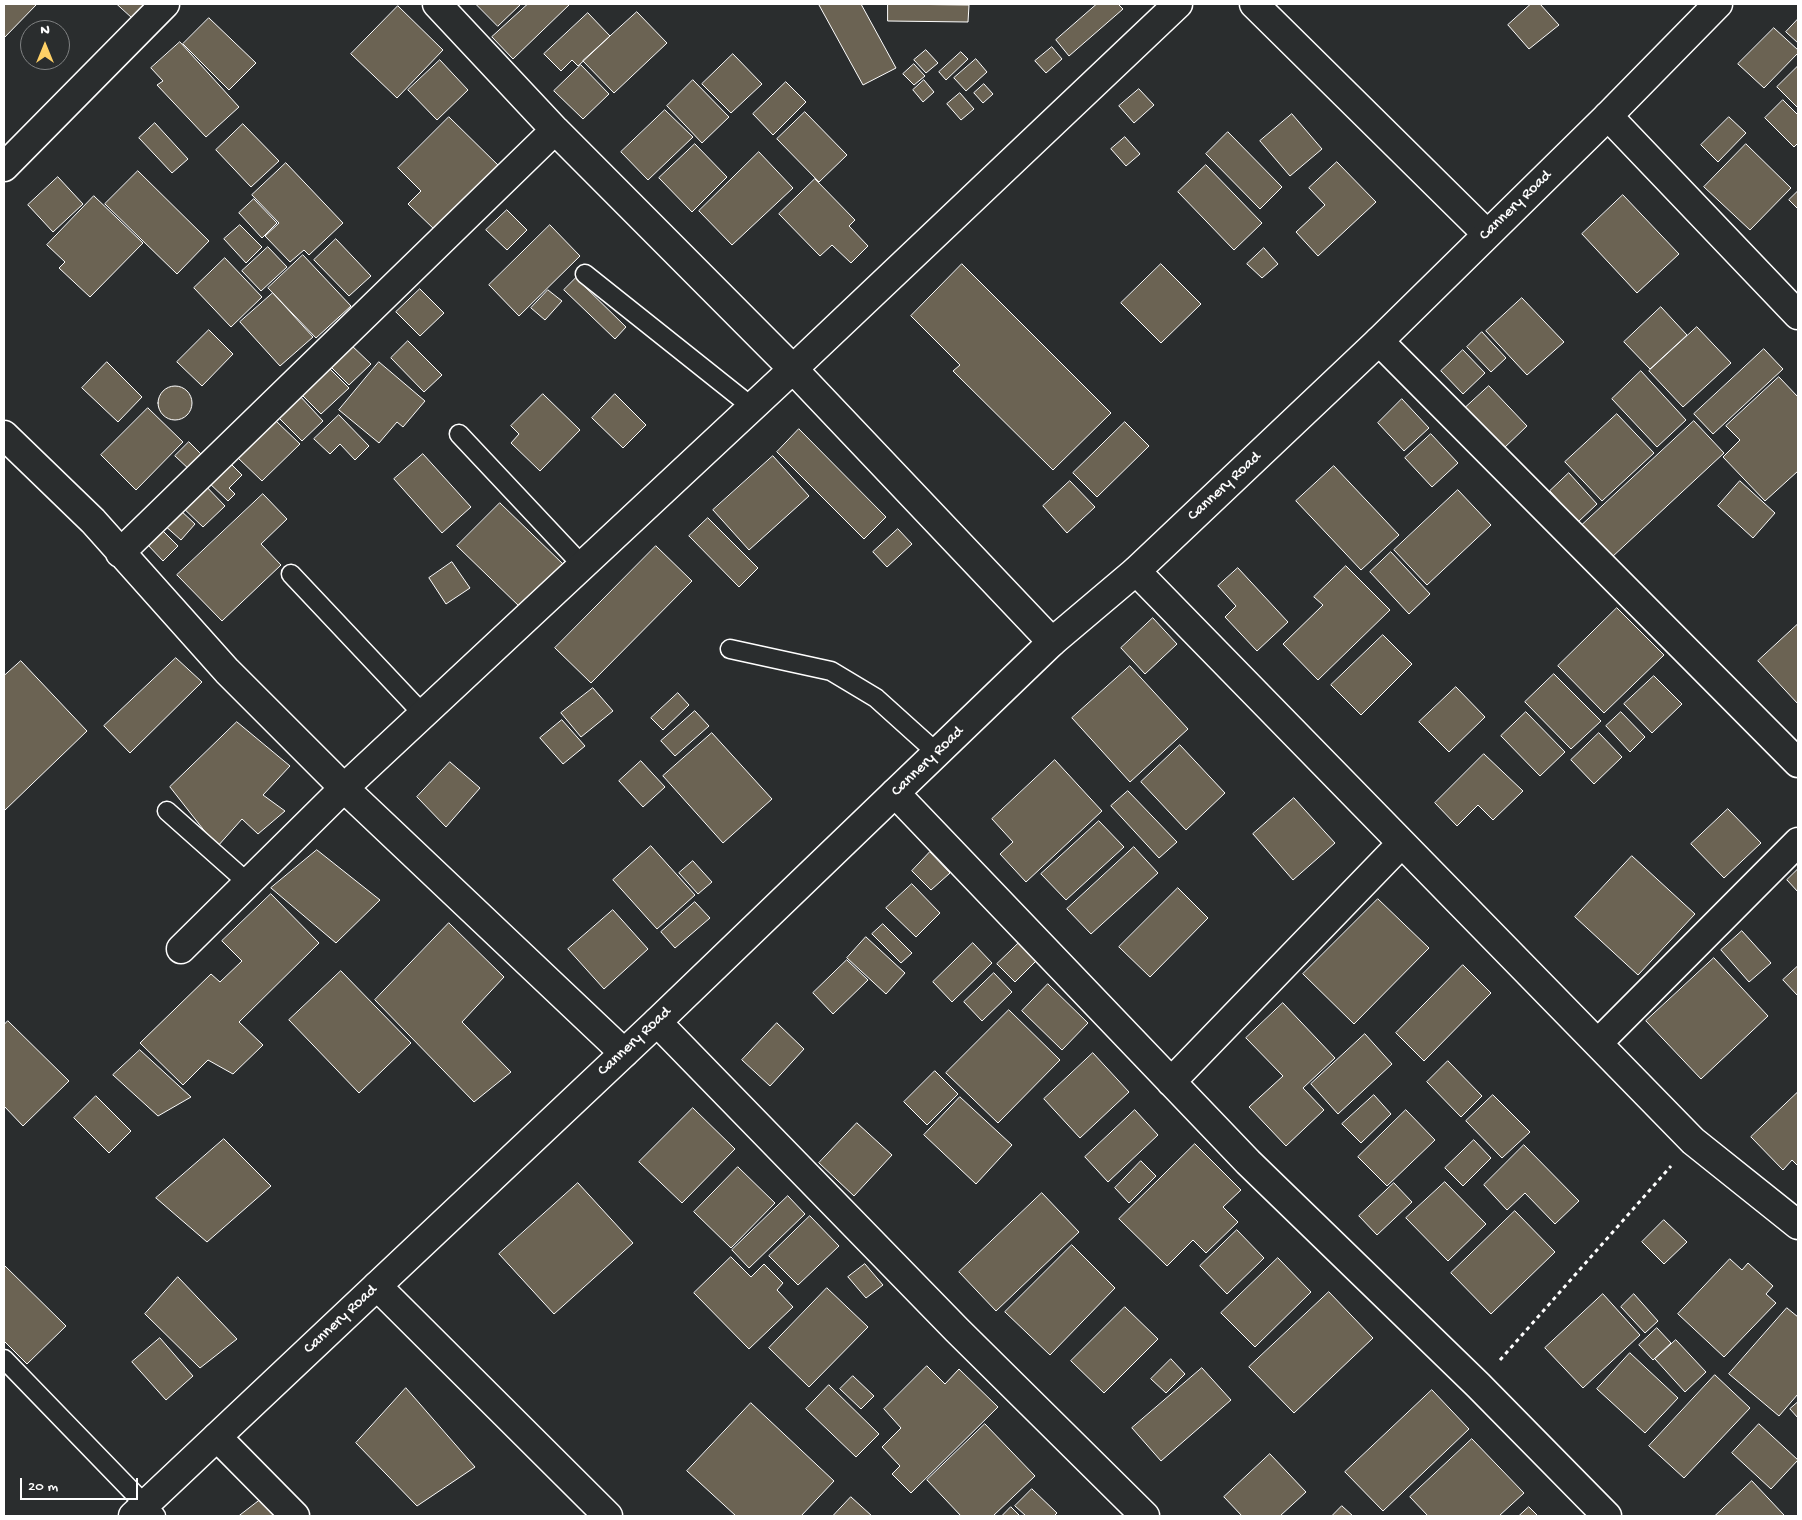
<!DOCTYPE html>
<style>
body{margin:0}
#map{position:relative;width:1802px;height:1520px;overflow:hidden;background:#2a2d2e;font-family:"Gochi Hand",sans-serif}
canvas{display:block}
.frame{position:absolute;inset:0;border:5px solid #fff;pointer-events:none}
.north{position:absolute;left:20px;top:20px;width:50px;height:50px;box-sizing:border-box;background:#2a2d2e;border:1px solid #7f8182;border-radius:50%;rotate:0deg;font-size:14px;font-weight:700;line-height:20px;text-align:center;color:#fff}
.north::after{content:'';display:block;margin:auto;width:18px;height:22px;background:#ffd166;clip-path:polygon(50% 0,100% 100%,50% 72%,0 100%)}
.scale{position:absolute;left:20px;top:1478px;width:118px;height:22px;box-sizing:border-box;border:2px solid #fff;border-top:0;padding-left:6px;font-size:15px;line-height:18px;white-space:nowrap;color:#fff;-webkit-text-stroke:4px #2a2d2e;paint-order:stroke}
</style>
<div id="map">
<canvas width="1802" height="1520"></canvas>
<div class="frame"></div>
<div class="north">N</div>
<div class="scale">20 m</div>
</div>
<script>
const ctx = document.querySelector('canvas').getContext('2d');
ctx.lineJoin = 'round';
function fill(path, color) { ctx.fillStyle = color; ctx.fill(path, 'evenodd'); }
function strokePath(path, color, width, dash) { ctx.strokeStyle = color; ctx.lineWidth = width; ctx.lineCap = dash ? 'butt' : 'round'; ctx.setLineDash(dash || []); ctx.stroke(path); }
function write(font, color, halo, rows, align = 'center') {
  ctx.font = font + ' "Gochi Hand",sans-serif'; ctx.lineWidth = 4; ctx.setLineDash([]); ctx.textBaseline = 'middle'; ctx.strokeStyle = halo; ctx.fillStyle = color; for (const [text, x, y, turn = 0] of rows) {
    ctx.save(); ctx.translate(x, y); ctx.rotate((+turn || 0) * Math.PI / 180); ctx.textAlign = isNaN(turn) ? turn : align; if (halo) ctx.strokeText(text, 0, 0); ctx.fillText(text, 0, 0); ctx.restore();
  }
}
const building = new Path2D(`
 M 4,4 L 37,4 L 4,38 Z
 M 117,4 L 155,4 L 137,22 Z
 M 476,4 L 521,4 L 498,26 Z
 M 528,4 L 570,4 L 513,59 L 492,37 Z
 M 822,4 L 861,4 L 896,68 L 863,85 L 819,5 Z
 M 888,4 L 969,5 L 968,22 L 888,21 Z
 M 1097,4 L 1118,4 L 1123,9 L 1069,56 L 1056,40 Z
 M 1531,4 L 1540,4 L 1559,25 L 1529,49 L 1508,25 Z
 M 398,6 L 443,50 L 397,98 L 351,54 Z
 M 637,12 L 667,43 L 614,93 L 583,61 Z
 M 588,13 L 610,36 L 578,66 L 572,60 L 561,71 L 544,54 Z
 M 209,18 L 256,63 L 229,90 L 183,44 Z
 M 1798,19 L 1798,43 L 1786,32 Z
 M 1774,28 L 1798,50 L 1798,53 L 1764,88 L 1738,64 Z
 M 180,42 L 239,107 L 206,137 L 157,85 L 163,81 L 151,68 Z
 M 1052,47 L 1062,59 L 1046,73 L 1035,61 Z
 M 926,50 L 938,63 L 926,73 L 914,60 Z
 M 961,52 L 968,59 L 946,80 L 939,72 Z
 M 733,54 L 762,84 L 731,113 L 702,84 Z
 M 976,59 L 987,72 L 966,91 L 954,78 Z
 M 440,60 L 468,90 L 437,120 L 408,90 Z
 M 914,64 L 925,76 L 914,85 L 903,74 Z
 M 581,65 L 609,94 L 583,119 L 554,91 Z
 M 1798,66 L 1798,108 L 1777,87 Z
 M 693,80 L 729,117 L 702,143 L 667,106 Z
 M 924,80 L 934,92 L 923,102 L 913,90 Z
 M 786,82 L 806,102 L 773,135 L 753,114 Z
 M 984,84 L 993,94 L 983,103 L 974,93 Z
 M 1139,89 L 1154,105 L 1134,123 L 1119,106 Z
 M 960,93 L 974,109 L 961,120 L 947,104 Z
 M 1783,100 L 1798,115 L 1798,143 L 1794,147 L 1765,118 Z
 M 665,110 L 693,137 L 648,180 L 621,152 Z
 M 805,112 L 847,155 L 819,182 L 777,139 Z
 M 1292,114 L 1322,149 L 1290,176 L 1260,141 Z
 M 449,117 L 500,167 L 436,231 L 408,204 L 421,191 L 398,168 Z
 M 1729,117 L 1746,133 L 1718,162 L 1701,145 Z
 M 155,123 L 188,159 L 172,173 L 139,138 Z
 M 243,124 L 279,161 L 251,187 L 216,150 Z
 M 1228,132 L 1282,187 L 1260,209 L 1206,154 Z
 M 1125,137 L 1140,154 L 1126,166 L 1111,149 Z
 M 695,144 L 727,177 L 692,212 L 659,178 Z
 M 1746,144 L 1791,188 L 1750,230 L 1704,187 Z
 M 759,152 L 793,188 L 732,245 L 699,211 Z
 M 1337,162 L 1376,202 L 1318,256 L 1296,232 L 1325,205 L 1309,188 Z
 M 286,163 L 343,223 L 309,255 L 304,250 L 290,262 L 265,236 L 279,223 L 252,195 Z
 M 1206,165 L 1262,223 L 1234,250 L 1178,192 Z
 M 138,171 L 209,241 L 177,274 L 105,204 Z
 M 58,177 L 83,204 L 53,232 L 28,205 Z
 M 815,179 L 855,220 L 849,226 L 868,246 L 851,263 L 832,245 L 820,256 L 779,214 Z
 M 1798,191 L 1798,209 L 1789,200 Z
 M 1623,195 L 1679,254 L 1637,293 L 1582,234 Z
 M 94,196 L 143,243 L 90,297 L 59,268 L 65,262 L 47,245 Z
 M 254,199 L 277,223 L 262,238 L 239,213 Z
 M 507,210 L 527,230 L 507,250 L 486,230 Z
 M 240,225 L 262,247 L 246,263 L 224,239 Z
 M 550,225 L 580,256 L 519,316 L 489,285 Z
 M 336,239 L 371,276 L 349,296 L 314,260 Z
 M 268,247 L 287,267 L 261,291 L 242,271 Z
 M 1264,248 L 1278,264 L 1262,278 L 1247,264 Z
 M 303,255 L 351,306 L 316,338 L 268,288 Z
 M 225,258 L 262,297 L 231,327 L 194,288 Z
 M 962,264 L 1111,413 L 1053,470 L 953,371 L 960,365 L 911,316 Z
 M 1161,264 L 1201,304 L 1161,343 L 1121,303 Z
 M 576,278 L 626,327 L 615,339 L 564,290 Z
 M 420,289 L 444,313 L 420,336 L 396,312 Z
 M 548,290 L 562,301 L 545,320 L 531,308 Z
 M 273,293 L 313,337 L 280,366 L 240,322 Z
 M 1522,298 L 1564,342 L 1527,375 L 1486,331 Z
 M 1661,307 L 1687,335 L 1650,369 L 1624,342 Z
 M 1697,327 L 1731,363 L 1683,407 L 1649,371 Z
 M 209,330 L 233,354 L 202,386 L 177,362 Z
 M 1482,332 L 1506,358 L 1491,372 L 1467,347 Z
 M 408,341 L 442,375 L 424,392 L 391,358 Z
 M 349,343 L 371,364 L 349,385 L 328,364 Z
 M 1764,349 L 1783,369 L 1713,434 L 1694,414 Z
 M 1463,350 L 1485,373 L 1463,394 L 1441,371 Z
 M 107,362 L 142,397 L 118,422 L 82,388 Z
 M 379,362 L 425,401 L 403,427 L 397,422 L 379,443 L 339,410 Z
 M 326,365 L 349,388 L 321,414 L 299,392 Z
 M 1641,371 L 1686,420 L 1657,447 L 1612,399 Z
 M 1779,377 L 1798,397 L 1798,471 L 1765,501 L 1723,457 L 1740,440 L 1726,426 Z
 M 1489,386 L 1527,426 L 1503,449 L 1465,408 Z
 M158 403a17 17 0 1 1 34 0a17 17 0 1 1-34 0Z
 M 543,394 L 580,430 L 540,471 L 511,443 L 519,434 L 511,426 Z
 M 615,394 L 646,425 L 623,448 L 592,418 Z
 M 299,395 L 323,421 L 302,441 L 277,416 Z
 M 1402,399 L 1429,428 L 1404,451 L 1378,423 Z
 M 148,408 L 183,442 L 136,490 L 101,455 Z
 M 1617,414 L 1654,453 L 1602,501 L 1565,462 Z
 M 339,415 L 369,446 L 355,460 L 340,444 L 330,454 L 314,439 Z
 M 275,420 L 300,444 L 262,481 L 237,457 Z
 M 1694,421 L 1724,453 L 1611,558 L 1581,526 Z
 M 1125,422 L 1149,446 L 1097,497 L 1073,473 Z
 M 799,429 L 886,517 L 864,539 L 777,452 Z
 M 1431,434 L 1458,463 L 1432,487 L 1405,458 Z
 M 189,442 L 204,457 L 191,471 L 175,456 Z
 M 423,454 L 471,507 L 442,533 L 394,479 Z
 M 773,456 L 809,496 L 749,550 L 713,510 Z
 M 227,460 L 242,475 L 229,488 L 235,494 L 228,501 L 207,481 Z
 M 1334,466 L 1399,535 L 1361,570 L 1296,501 Z
 M 1569,473 L 1597,504 L 1578,522 L 1550,491 Z
 M 201,481 L 225,506 L 203,527 L 178,503 Z
 M 1070,481 L 1095,507 L 1067,533 L 1043,506 Z
 M 1740,481 L 1775,513 L 1753,538 L 1718,506 Z
 M 1458,490 L 1491,525 L 1427,585 L 1394,550 Z
 M 263,494 L 287,519 L 261,544 L 281,565 L 222,621 L 177,575 Z
 M 500,503 L 564,565 L 521,608 L 457,546 Z
 M 178,508 L 195,524 L 181,540 L 163,524 Z
 M 708,518 L 758,568 L 739,587 L 689,536 Z
 M 898,529 L 912,544 L 887,567 L 873,552 Z
 M 162,530 L 178,546 L 163,561 L 147,544 Z
 M 656,546 L 692,581 L 591,683 L 555,648 Z
 M 1391,552 L 1430,594 L 1409,614 L 1370,572 Z
 M 452,562 L 470,588 L 446,604 L 429,578 Z
 M 1346,566 L 1390,610 L 1318,680 L 1283,644 L 1323,605 L 1314,597 Z
 M 1238,568 L 1288,622 L 1257,651 L 1225,617 L 1236,606 L 1218,586 Z
 M 1617,608 L 1664,655 L 1604,713 L 1558,666 Z
 M 1153,618 L 1177,644 L 1145,674 L 1121,648 Z
 M 1798,624 L 1798,704 L 1758,661 Z
 M 1383,635 L 1412,664 L 1361,715 L 1331,685 Z
 M 176,658 L 202,682 L 130,753 L 104,726 Z
 M 21,661 L 87,731 L 4,811 L 4,676 Z
 M 1130,666 L 1188,729 L 1130,782 L 1072,718 Z
 M 1554,674 L 1601,721 L 1571,749 L 1525,702 Z
 M 1654,676 L 1682,704 L 1652,733 L 1624,704 Z
 M 1456,687 L 1485,717 L 1449,752 L 1419,722 Z
 M 593,688 L 613,711 L 581,737 L 561,713 Z
 M 678,693 L 689,705 L 663,730 L 651,718 Z
 M 695,711 L 709,726 L 675,756 L 661,741 Z
 M 1526,712 L 1565,752 L 1540,776 L 1501,736 Z
 M 1621,712 L 1645,737 L 1630,752 L 1606,726 Z
 M 562,720 L 585,746 L 563,764 L 540,738 Z
 M 237,722 L 290,766 L 263,795 L 285,811 L 258,834 L 242,819 L 217,847 L 170,787 Z
 M 712,733 L 772,799 L 723,843 L 663,776 Z
 M 1599,733 L 1622,757 L 1594,784 L 1571,760 Z
 M 1180,745 L 1225,793 L 1186,830 L 1141,782 Z
 M 1484,754 L 1523,791 L 1493,820 L 1478,805 L 1457,826 L 1435,803 Z
 M 1055,760 L 1102,811 L 1026,882 L 1000,854 L 1013,842 L 992,819 Z
 M 641,761 L 665,787 L 643,807 L 619,781 Z
 M 450,762 L 480,788 L 446,827 L 417,797 Z
 M 1128,791 L 1177,842 L 1159,858 L 1111,806 Z
 M 1294,798 L 1335,843 L 1293,880 L 1253,834 Z
 M 1728,809 L 1761,843 L 1724,878 L 1691,844 Z
 M 1099,821 L 1124,847 L 1066,900 L 1041,874 Z
 M 651,846 L 695,895 L 657,929 L 613,880 Z
 M 1134,847 L 1158,873 L 1091,934 L 1067,909 Z
 M 317,850 L 380,900 L 336,943 L 271,888 Z
 M 930,852 L 950,873 L 931,890 L 912,871 Z
 M 1632,856 L 1695,914 L 1638,975 L 1575,917 Z
 M 693,861 L 712,882 L 698,894 L 679,873 Z
 M 1798,869 L 1798,892 L 1787,880 Z
 M 912,884 L 940,913 L 916,937 L 886,908 Z
 M 1178,888 L 1208,918 L 1150,977 L 1119,947 Z
 M 271,894 L 319,943 L 239,1022 L 263,1045 L 233,1074 L 208,1060 L 183,1085 L 140,1043 L 211,974 L 220,982 L 242,961 L 222,941 Z
 M 1378,899 L 1429,948 L 1354,1024 L 1303,974 Z
 M 695,902 L 710,918 L 675,948 L 661,932 Z
 M 613,910 L 648,949 L 604,989 L 568,949 Z
 M 449,923 L 504,977 L 462,1022 L 511,1072 L 474,1102 L 375,1000 Z
 M 883,924 L 912,953 L 901,963 L 872,934 Z
 M 1742,931 L 1771,963 L 1749,982 L 1721,950 Z
 M 866,937 L 905,973 L 886,994 L 847,958 Z
 M 1023,939 L 1041,956 L 1015,982 L 997,964 Z
 M 973,943 L 992,963 L 952,1002 L 933,982 Z
 M 1714,958 L 1768,1016 L 1701,1079 L 1646,1021 Z
 M 847,960 L 868,980 L 833,1014 L 813,993 Z
 M 1463,965 L 1491,993 L 1424,1061 L 1396,1033 Z
 M 1798,966 L 1798,996 L 1783,980 Z
 M 341,971 L 411,1043 L 359,1093 L 289,1020 Z
 M 994,973 L 1012,992 L 982,1021 L 964,1002 Z
 M 1048,984 L 1088,1023 L 1062,1050 L 1022,1011 Z
 M 1283,1003 L 1335,1058 L 1303,1088 L 1324,1110 L 1286,1146 L 1249,1107 L 1283,1076 L 1246,1038 Z
 M 1009,1010 L 1060,1060 L 998,1123 L 946,1073 Z
 M 8,1021 L 69,1081 L 23,1126 L 4,1106 L 4,1025 Z
 M 777,1023 L 804,1049 L 770,1086 L 742,1060 Z
 M 1365,1034 L 1392,1064 L 1338,1114 L 1311,1084 Z
 M 140,1050 L 191,1097 L 158,1116 L 113,1075 Z
 M 1093,1053 L 1129,1092 L 1080,1138 L 1044,1099 Z
 M 1448,1061 L 1482,1096 L 1461,1117 L 1427,1082 Z
 M 935,1071 L 958,1094 L 927,1125 L 904,1102 Z
 M 1798,1092 L 1798,1166 L 1792,1160 L 1783,1170 L 1751,1137 Z
 M 1374,1095 L 1391,1114 L 1361,1143 L 1342,1124 Z
 M 1493,1095 L 1530,1132 L 1502,1158 L 1466,1121 Z
 M 96,1096 L 131,1131 L 109,1153 L 74,1118 Z
 M 960,1097 L 1012,1145 L 976,1184 L 924,1135 Z
 M 693,1108 L 735,1149 L 682,1203 L 639,1162 Z
 M 1135,1110 L 1158,1135 L 1108,1182 L 1085,1157 Z
 M 1406,1110 L 1435,1140 L 1387,1186 L 1358,1157 Z
 M 857,1123 L 892,1155 L 854,1196 L 819,1163 Z
 M 224,1139 L 271,1186 L 207,1242 L 156,1198 Z
 M 1474,1140 L 1491,1158 L 1463,1186 L 1445,1168 Z
 M 1195,1144 L 1241,1190 L 1223,1207 L 1238,1222 L 1206,1253 L 1193,1240 L 1167,1266 L 1119,1219 Z
 M 1524,1145 L 1579,1201 L 1555,1224 L 1525,1193 L 1507,1210 L 1484,1185 Z
 M 1141,1161 L 1156,1176 L 1129,1203 L 1115,1188 Z
 M 738,1167 L 775,1203 L 731,1248 L 694,1212 Z
 M 1445,1182 L 1486,1224 L 1448,1261 L 1406,1218 Z
 M 578,1183 L 633,1243 L 554,1314 L 499,1254 Z
 M 1394,1183 L 1412,1202 L 1377,1235 L 1359,1216 Z
 M 1042,1193 L 1079,1232 L 996,1311 L 959,1272 Z
 M 788,1196 L 805,1214 L 749,1268 L 732,1250 Z
 M 1515,1211 L 1555,1252 L 1491,1314 L 1451,1273 Z
 M 810,1216 L 839,1246 L 798,1285 L 769,1256 Z
 M 1664,1220 L 1687,1242 L 1664,1264 L 1642,1242 Z
 M 1237,1230 L 1264,1258 L 1227,1294 L 1200,1266 Z
 M 1072,1245 L 1115,1288 L 1050,1355 L 1005,1312 Z
 M 731,1257 L 751,1277 L 764,1264 L 783,1283 L 777,1290 L 793,1307 L 749,1349 L 694,1293 Z
 M 1278,1258 L 1311,1292 L 1255,1347 L 1221,1313 Z
 M 1730,1259 L 1742,1270 L 1748,1263 L 1773,1286 L 1766,1294 L 1776,1303 L 1724,1357 L 1678,1314 Z
 M 865,1264 L 883,1285 L 866,1298 L 848,1277 Z
 M 4,1265 L 66,1326 L 27,1364 L 4,1341 Z
 M 178,1277 L 237,1339 L 200,1368 L 145,1314 Z
 M 827,1288 L 868,1327 L 809,1387 L 769,1348 Z
 M 1329,1292 L 1373,1338 L 1294,1413 L 1249,1367 Z
 M 1603,1294 L 1640,1335 L 1583,1388 L 1545,1348 Z
 M 1634,1294 L 1658,1321 L 1645,1333 L 1621,1307 Z
 M 1125,1307 L 1158,1339 L 1104,1393 L 1071,1361 Z
 M 1787,1308 L 1798,1317 L 1798,1394 L 1779,1416 L 1729,1374 Z
 M 1657,1328 L 1671,1343 L 1653,1360 L 1639,1345 Z
 M 160,1338 L 193,1376 L 166,1400 L 132,1362 Z
 M 1676,1340 L 1706,1372 L 1685,1392 L 1655,1359 Z
 M 1630,1353 L 1678,1398 L 1645,1433 L 1597,1389 Z
 M 1171,1359 L 1185,1374 L 1166,1393 L 1151,1379 Z
 M 927,1366 L 945,1384 L 959,1369 L 998,1407 L 911,1493 L 892,1474 L 900,1466 L 882,1447 L 901,1428 L 884,1409 Z
 M 1202,1368 L 1231,1400 L 1161,1461 L 1132,1428 Z
 M 1715,1375 L 1750,1408 L 1684,1478 L 1649,1446 Z
 M 853,1376 L 874,1396 L 861,1409 L 840,1389 Z
 M 829,1385 L 879,1434 L 856,1457 L 806,1409 Z
 M 406,1388 L 475,1467 L 417,1506 L 356,1443 Z
 M 1432,1390 L 1469,1429 L 1383,1511 L 1345,1472 Z
 M 1798,1402 L 1798,1418 L 1790,1409 Z
 M 751,1403 L 834,1481 L 801,1516 L 736,1516 L 687,1471 Z
 M 985,1424 L 1035,1476 L 993,1516 L 961,1516 L 927,1480 Z
 M 1759,1424 L 1798,1460 L 1771,1489 L 1732,1453 Z
 M 1472,1439 L 1524,1493 L 1499,1516 L 1428,1516 L 1410,1497 Z
 M 1270,1454 L 1306,1492 L 1280,1516 L 1242,1516 L 1224,1497 Z
 M 1752,1481 L 1784,1515 L 1782,1516 L 1715,1516 Z
 M 1032,1489 L 1057,1513 L 1054,1516 L 1026,1516 L 1015,1506 Z
 M 851,1497 L 872,1516 L 833,1516 Z
 M 260,1500 L 281,1516 L 239,1516 Z
 M 1342,1506 L 1353,1516 L 1332,1516 Z
 M 1011,1507 L 1020,1516 L 1002,1516 Z
 M 1529,1507 L 1538,1516 L 1519,1516 Z`);
fill(building, '#6b6353');
strokePath(building, '#fff', 1);
const service = new Path2D(`
 M 585,274 L 752,407
 M 459,434 L 583,566
 M 291,574 L 423,714
 M 730,649 L 831,671 L 876,698 L 937,753
 M 167,811 L 248,883
 M 4,1359 L 156,1516`);
const minor = new Path2D(`
 M 437,4 L 555,130 L 793,369 L 1052,642
 M 1254,4 L 1487,234
 M 1608,116 L 1798,315
 M 4,167 L 165,4
 M 1379,341 L 1798,763
 M 4,435 L 93,521 L 227,671 L 344,788 L 624,1053
 M 120,553 L 555,130
 M 1136,571 L 1693,1141 L 1798,1225
 M 895,793 L 1248,1162 L 1478,1385 L 1607,1516
 M 181,949 L 344,788 L 793,369 L 1178,4
 M 657,1022 L 957,1330 L 1145,1516
 M 1598,1043 L 1798,842
 M 1171,1082 L 1401,844
 M 377,1286 L 608,1516
 M 217,1437 L 295,1516`);
const secondary = new Path2D(`
 M 133,1516 L 657,1022 L 1052,642 L 1136,571 L 1379,341 L 1608,116 L 1718,4`);
strokePath(service, '#fff', 21);
strokePath(minor, '#fff', 31);
strokePath(secondary, '#fff', 31);
strokePath(new Path2D(`
 M 1500,1360 L 1671,1166`), '#fff', 3, [4, 4]);
strokePath(service, '#2a2d2e', 18);
strokePath(minor, '#2a2d2e', 28);
strokePath(secondary, '#2a2d2e', 28);
write('16px', '#fff', '#2a2d2e', [
 ["Cannery Road",1516,206,-44],
 ["Cannery Road",1225,487,-43],
 ["Cannery Road",928,762,-44],
 ["Cannery Road",635,1042,-43],
 ["Cannery Road",341,1320,-43]
]);
</script>
